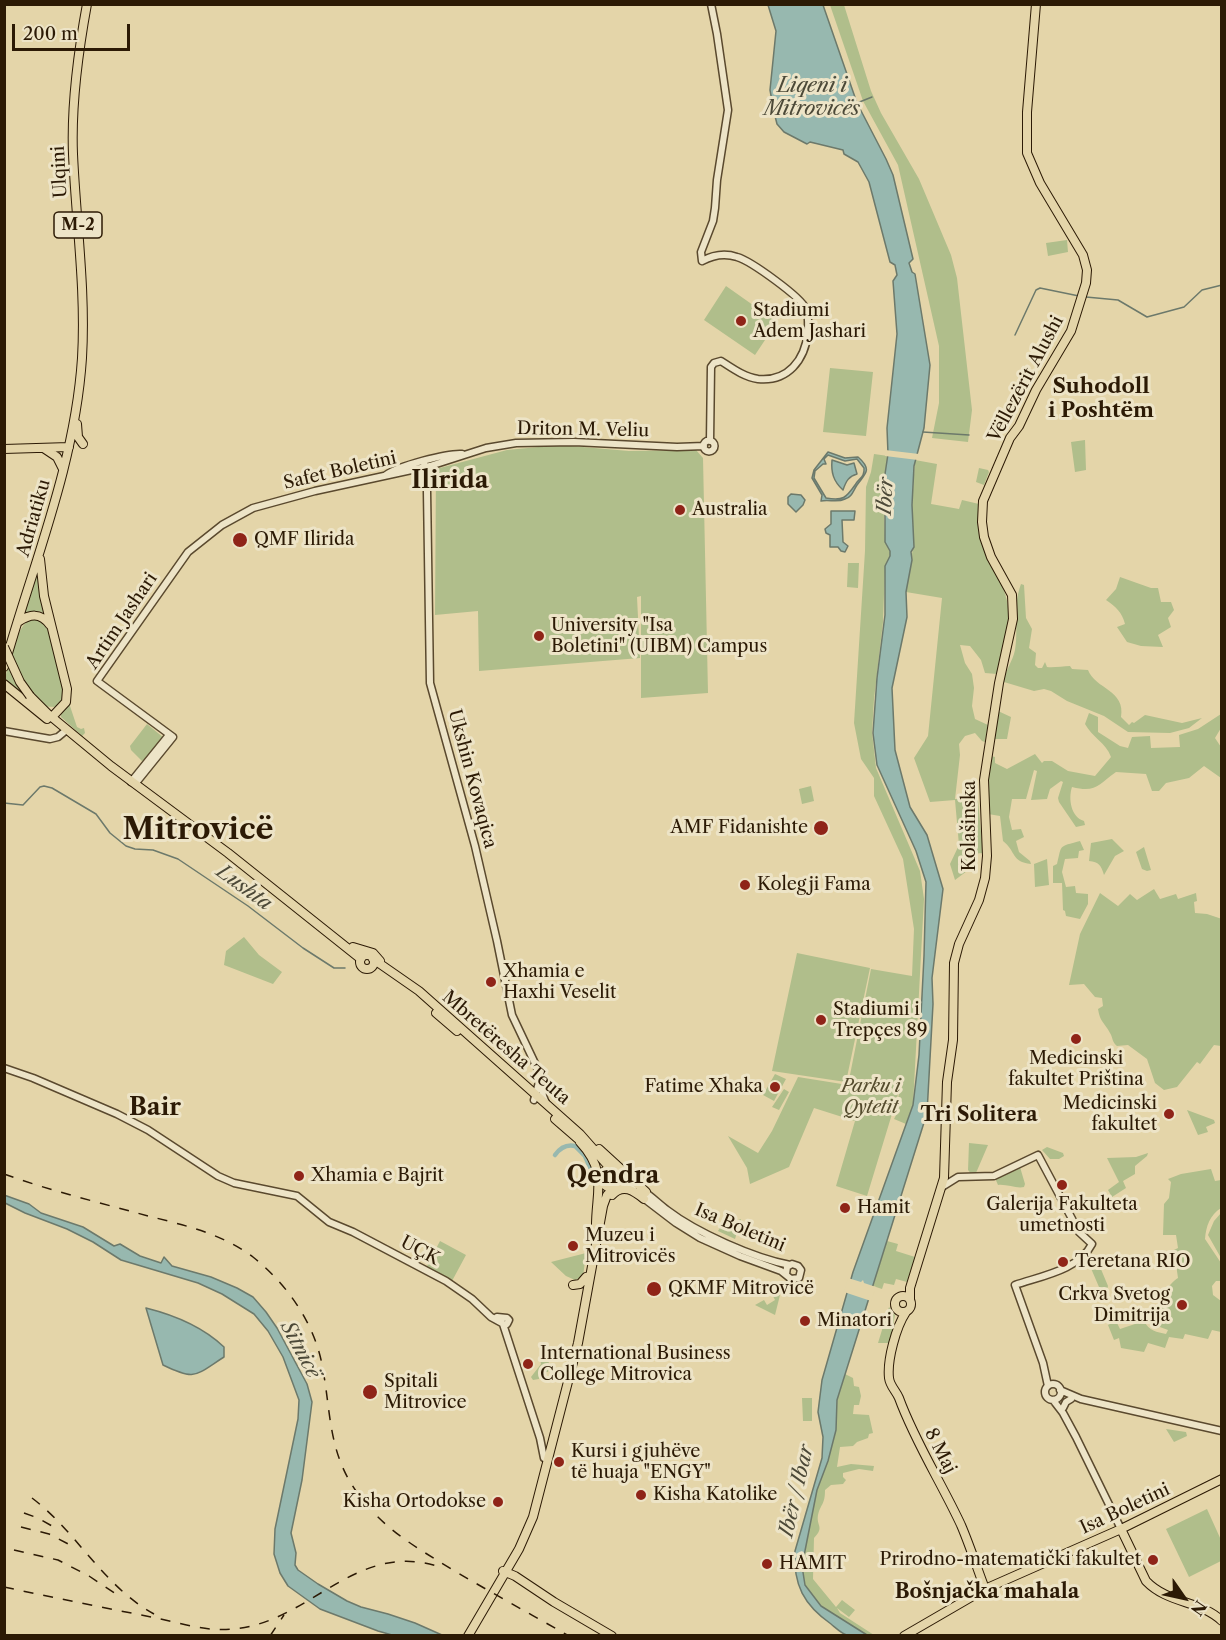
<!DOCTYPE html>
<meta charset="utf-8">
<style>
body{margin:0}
#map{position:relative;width:1226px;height:1640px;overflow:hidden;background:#e4d5a9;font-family:"Libre Caslon Text",serif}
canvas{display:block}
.frame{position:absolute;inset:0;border:6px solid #2c1a05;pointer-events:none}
.north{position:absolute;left:1154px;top:1568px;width:60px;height:60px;-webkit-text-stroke:4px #ede4c7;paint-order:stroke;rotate:124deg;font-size:16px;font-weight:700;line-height:24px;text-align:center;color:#2c1a05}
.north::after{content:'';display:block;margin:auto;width:21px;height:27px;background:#2c1a05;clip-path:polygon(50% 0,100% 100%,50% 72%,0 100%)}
.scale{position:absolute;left:12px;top:24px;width:118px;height:27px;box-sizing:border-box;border:3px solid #2c1a05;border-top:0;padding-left:8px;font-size:18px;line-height:21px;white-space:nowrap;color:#2c1a05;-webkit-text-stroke:4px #ede4c7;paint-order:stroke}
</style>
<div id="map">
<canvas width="1226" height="1640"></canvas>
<div class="frame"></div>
<div class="north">N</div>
<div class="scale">200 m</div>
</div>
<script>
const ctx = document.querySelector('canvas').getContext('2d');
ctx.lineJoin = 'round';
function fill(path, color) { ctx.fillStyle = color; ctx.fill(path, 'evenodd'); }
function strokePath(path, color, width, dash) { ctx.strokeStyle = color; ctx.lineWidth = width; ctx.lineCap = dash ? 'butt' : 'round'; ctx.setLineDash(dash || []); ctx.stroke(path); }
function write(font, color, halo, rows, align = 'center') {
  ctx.font = font + ' "Libre Caslon Text",serif'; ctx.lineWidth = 6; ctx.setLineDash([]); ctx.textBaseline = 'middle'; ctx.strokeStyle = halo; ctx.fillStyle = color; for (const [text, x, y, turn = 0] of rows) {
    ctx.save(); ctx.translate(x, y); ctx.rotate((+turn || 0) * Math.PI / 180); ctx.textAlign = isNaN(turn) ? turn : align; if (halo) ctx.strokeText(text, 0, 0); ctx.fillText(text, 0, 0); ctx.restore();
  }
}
fill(new Path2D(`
 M 830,5 L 844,5 L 871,91 L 881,113 L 919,179 L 951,255 L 957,278 L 972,410 L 968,442 L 932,438 L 939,403 L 939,346 L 898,165 L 863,101 Z
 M 1067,240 L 1068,252 L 1048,256 L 1046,243 Z
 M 726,286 L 777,322 L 755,355 L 704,320 Z
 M 830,368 L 873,372 L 866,436 L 823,432 Z
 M 1085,440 L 1086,470 L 1075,472 L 1071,442 Z
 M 559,445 L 629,451 L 696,450 L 703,458 L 708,693 L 641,698 L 641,596 L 637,597 L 640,658 L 479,671 L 478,611 L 435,615 L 436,469 L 507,450 Z
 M 874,454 L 888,456 L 885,474 L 884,520 L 885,542 L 890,551 L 890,556 L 885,566 L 883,622 L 874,699 L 872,732 L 876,768 L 920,871 L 924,899 L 913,1105 L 906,1124 L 894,1119 L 897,1113 L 899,1091 L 867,1196 L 836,1186 L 855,1121 L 814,1108 L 789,1167 L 750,1184 L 747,1168 L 728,1136 L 758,1153 L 772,1131 L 798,1077 L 848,1085 L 871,969 L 912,976 L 914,929 L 903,859 L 874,796 L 874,778 L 861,759 L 854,723 L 865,551 L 866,487 L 871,472 Z
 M 915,460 L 937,464 L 931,504 L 959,509 L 962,500 L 979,504 C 979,512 977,520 978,528 C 982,555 1004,578 1008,606 C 1010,624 1002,656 997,674 L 985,673 L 981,660 L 970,646 L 960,645 L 965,663 L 972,674 L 974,688 L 972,706 L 975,719 L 988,725 L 985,742 L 982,741 L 975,733 L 965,736 L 959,744 L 960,755 L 955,799 L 978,800 L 983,853 L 970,854 L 967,871 L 955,880 L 950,864 L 959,845 L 955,800 L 930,802 L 914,758 L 928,736 L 942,598 L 906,592 C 908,583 911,552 914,547 L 912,505 Z
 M 979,468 L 988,470 L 989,472 L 984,485 L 976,482 Z
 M 848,563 L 859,563 L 858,588 L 847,587 Z
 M 40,564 L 46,615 L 40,611 L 23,614 Z
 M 1120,577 L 1151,588 L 1158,588 L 1161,602 L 1171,602 L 1174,610 L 1168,618 L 1171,627 L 1158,635 L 1163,647 L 1141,646 L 1127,642 L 1117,627 L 1125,624 C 1122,612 1116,607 1106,600 L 1116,589 Z
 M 1021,584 L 1024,585 L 1026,618 L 1032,629 L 1029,648 L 1036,653 L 1035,665 L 1038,668 L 1042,668 L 1045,662 L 1047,667 C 1053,668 1063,666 1070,666 L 1072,669 L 1088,670 C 1095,689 1126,690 1121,717 L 1129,725 L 1132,722 L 1134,723 L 1145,715 L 1182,723 L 1202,718 L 1189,728 L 1170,733 L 1128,732 L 1104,716 L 1067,701 L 1051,691 L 1044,689 L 1034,691 L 1004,682 C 1005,670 1013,661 1015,650 C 1019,627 1012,608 1021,584 Z
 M 33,618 L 41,619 C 51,629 68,686 62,700 C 61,702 58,705 56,707 L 34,706 L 5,679 C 9,663 16,623 33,618 Z
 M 69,703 L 77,727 L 81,729 L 84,728 L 85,733 L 82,736 L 61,717 L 61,713 Z
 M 998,711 L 1011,717 L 1007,739 L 994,739 Z
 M 1089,713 L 1098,717 L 1098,732 L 1120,746 L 1128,748 L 1132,737 L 1150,736 L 1151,748 L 1180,747 L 1179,735 L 1198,729 L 1221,714 L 1221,728 L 1215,738 L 1221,747 L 1221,778 L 1204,766 L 1189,778 L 1166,783 L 1159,791 L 1152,791 L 1146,774 L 1116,772 C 1098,785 1096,793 1072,787 C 1068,799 1071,817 1084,821 L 1085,825 L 1076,827 L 1059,802 L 1058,798 L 1063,782 L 1061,781 L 1050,789 L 1047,799 L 1031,800 L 1037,771 L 1034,770 L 1026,799 L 1012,799 L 1009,817 L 1012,830 L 1021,829 L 1024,837 L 1016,841 L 1019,852 L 1030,861 L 1031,864 C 1011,862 1016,851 1003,841 L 1000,816 L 988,814 L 987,792 L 991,756 L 995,757 L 995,763 L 1007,769 L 1035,754 L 1042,763 L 1044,761 L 1052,761 L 1068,771 L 1095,776 L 1111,757 C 1106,743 1092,737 1085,724 Z
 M 147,724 L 164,738 L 143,762 L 131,750 L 130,746 Z
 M 811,786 L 814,801 L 802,804 L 799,789 Z
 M 1112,839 L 1124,851 L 1115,856 L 1104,875 C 1101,865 1099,862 1089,861 L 1091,843 Z
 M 1080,841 L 1084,850 L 1079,851 L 1078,858 L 1065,859 L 1062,872 L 1066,887 L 1075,886 L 1076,893 L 1088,894 L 1088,904 L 1080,919 L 1066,916 L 1065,911 L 1063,910 L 1062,883 L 1053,883 L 1053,866 L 1057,864 C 1062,844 1058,847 1080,841 Z
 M 1144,847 L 1151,870 L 1147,871 L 1142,869 L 1136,852 Z
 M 1047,859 L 1049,885 L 1035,887 L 1034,864 Z
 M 1154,889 L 1160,899 L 1176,894 L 1178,899 L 1196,893 L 1197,901 L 1194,902 L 1195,913 L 1207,914 L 1222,919 L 1221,1046 L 1214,1045 L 1200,1064 L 1197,1062 L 1177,1087 L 1164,1090 L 1155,1083 L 1147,1059 L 1128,1045 L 1117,1046 C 1112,1042 1113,1038 1110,1033 C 1104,1022 1100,1022 1098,1009 L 1103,1006 L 1102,998 L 1095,997 L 1084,984 L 1069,985 L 1080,934 L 1100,893 L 1118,906 L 1130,894 L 1137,900 Z
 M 244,937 L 259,955 L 282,972 L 273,984 L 224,965 L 226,951 Z
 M 797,953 L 870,968 L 846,1082 L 772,1071 Z
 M 775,1074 L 786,1079 L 774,1101 L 763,1095 Z
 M 784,1089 L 789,1092 L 779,1110 L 772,1107 Z
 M 1187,1110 L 1214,1120 L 1215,1123 L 1206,1127 L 1208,1132 L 1198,1135 Z
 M 969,1143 L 988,1145 L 976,1173 L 972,1175 L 968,1170 Z
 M 1047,1147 L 1063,1153 L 1064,1156 L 1059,1159 L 1050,1159 L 1042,1150 Z
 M 1148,1153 L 1147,1156 L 1135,1166 L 1135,1174 L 1123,1181 L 1126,1188 L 1112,1197 L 1108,1190 L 1119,1182 L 1107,1158 L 1136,1157 Z
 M 1020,1167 L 1025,1184 L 1024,1187 C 1017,1189 1007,1184 998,1185 L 995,1178 Z
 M 1211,1169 L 1215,1181 L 1221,1180 L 1221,1208 C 1210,1215 1206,1226 1205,1239 L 1221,1263 L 1221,1281 L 1216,1281 L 1212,1286 L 1213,1295 L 1221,1301 L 1221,1332 L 1212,1330 L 1208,1339 L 1185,1334 L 1183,1339 L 1169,1337 L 1165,1348 L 1148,1343 L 1144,1352 L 1121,1348 L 1119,1338 L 1114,1340 L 1108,1325 L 1116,1321 L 1120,1329 L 1144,1321 C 1149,1331 1157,1332 1166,1334 L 1168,1330 L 1149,1323 L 1149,1308 C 1163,1306 1161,1302 1165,1292 C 1167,1288 1174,1280 1178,1278 L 1174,1250 L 1178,1248 L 1176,1235 L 1163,1235 L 1164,1204 L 1169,1198 L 1171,1182 L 1168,1179 L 1181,1174 Z
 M 1221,1213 L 1221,1258 L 1208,1235 L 1214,1221 Z
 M 741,1219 L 735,1239 L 718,1231 L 721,1226 Z
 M 440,1241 L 466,1255 L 452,1281 L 426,1268 Z
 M 887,1241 L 898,1244 L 896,1251 L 915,1257 L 907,1282 L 896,1279 L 894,1285 L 884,1283 L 882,1289 L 873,1286 Z
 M 586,1253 L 583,1277 L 575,1280 L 566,1276 L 551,1262 Z
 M 1098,1262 L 1108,1286 L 1106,1293 L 1102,1294 L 1090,1266 Z
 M 781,1291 L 775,1315 L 755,1305 L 764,1300 L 767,1305 L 775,1300 L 773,1296 Z
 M 889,1307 L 895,1315 L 890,1343 L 878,1343 Z
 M 540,1359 L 549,1359 L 548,1372 L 542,1372 L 539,1379 L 533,1380 L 531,1377 L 541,1364 Z
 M 845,1374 L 853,1378 L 854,1386 L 859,1387 L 861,1396 L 859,1405 L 854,1405 L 853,1414 L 869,1415 L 873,1433 L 869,1434 L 868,1438 L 857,1442 L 853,1446 L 840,1447 L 837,1467 L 851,1464 L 874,1466 L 873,1471 L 859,1469 L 843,1473 L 843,1477 L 846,1480 L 843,1484 L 831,1485 L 825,1490 C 825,1505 821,1503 818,1515 C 816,1526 825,1527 814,1538 L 813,1579 L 836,1607 L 842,1600 L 855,1610 L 849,1617 L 837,1608 L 840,1613 L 874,1635 L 867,1635 L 821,1606 L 805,1585 L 802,1566 L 817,1490 L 828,1461 L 836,1430 L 837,1400 Z
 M 802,1398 L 812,1398 L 812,1421 L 803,1421 Z
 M 1166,1429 L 1186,1432 L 1187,1436 L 1174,1442 Z
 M 1207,1509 L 1221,1540 L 1221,1561 L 1189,1577 L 1166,1529 Z`), '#b0be8b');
const water = new Path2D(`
 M 768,5 L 823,5 L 857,103 L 886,159 L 893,175 L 913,259 L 909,263 L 912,272 L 915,274 L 930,365 L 924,428 L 914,466 L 912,505 L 914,547 L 911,552 L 912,560 L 906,592 L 907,617 L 892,688 L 895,750 L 910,807 L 927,835 L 943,889 L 932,978 L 933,1004 L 927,1113 L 837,1400 L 836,1430 L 828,1461 L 817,1490 L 802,1566 L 805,1585 L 821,1606 L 867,1635 C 861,1635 853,1637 847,1635 C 842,1634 836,1628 831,1624 C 804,1605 793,1585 795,1551 L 822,1458 L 823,1437 L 818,1412 L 822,1380 L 853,1272 L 913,1105 L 919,1055 L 924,956 L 926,882 L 916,851 L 877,765 L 873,733 L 877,678 L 885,615 L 885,566 L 890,556 L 890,551 L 885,542 L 885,474 L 888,454 L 887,428 L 897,334 L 893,281 L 897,275 L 895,265 L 890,262 L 869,182 L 858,162 L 844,154 L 843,150 L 810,142 L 807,144 L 784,132 L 777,124 L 774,112 L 770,90 L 776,31 Z
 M 828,452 L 845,458 L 858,457 C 873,470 865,474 857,485 C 853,491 852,497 845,499 C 837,503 829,499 821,501 L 822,495 L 812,478 L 814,470 ZM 828,455 L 845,461 L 857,459 L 864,468 C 865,477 859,478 855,485 C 846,498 843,501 826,498 L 814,478 L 815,471 L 823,464 L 826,464 L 824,459 Z
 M 832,460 L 847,465 L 854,463 L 857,474 C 849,476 846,481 843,490 C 833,481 831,472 832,460 Z
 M 791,494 L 801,495 L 805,500 L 803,505 L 796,512 L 788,504 L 788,497 Z
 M 831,511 L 855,511 L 854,520 L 842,520 L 843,542 L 848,546 L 845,552 L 841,551 L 838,547 L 830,547 L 830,535 L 826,533 L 825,529 L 831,524 Z
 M 4,1195 L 29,1204 L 41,1213 L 83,1227 L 114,1246 L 120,1244 L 140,1256 L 161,1263 L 164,1257 L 172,1266 L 211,1277 L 237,1288 L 253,1297 L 266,1312 L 277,1328 L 307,1384 L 312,1402 L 302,1480 L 291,1533 L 296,1553 L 295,1565 L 298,1570 L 318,1584 L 347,1601 L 361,1607 L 388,1614 L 415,1623 L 442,1635 L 392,1635 L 378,1631 L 320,1609 L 288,1586 L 280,1573 L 274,1554 L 275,1529 L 298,1419 L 299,1400 L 283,1357 L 268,1331 L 254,1314 L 222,1294 L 198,1283 L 121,1260 L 93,1242 L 67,1229 L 25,1213 L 5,1203 Z
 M 146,1308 C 174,1315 203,1327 224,1347 L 224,1357 C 194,1376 196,1381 163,1365 Z`);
fill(water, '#97b8af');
strokePath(water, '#6c796b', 1.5);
fill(new Path2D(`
 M 885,450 L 919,454 L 918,460 L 885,456 Z
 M 848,1278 L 861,1282 L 863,1280 L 864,1283 L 876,1287 L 871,1301 L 844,1292 Z`), '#e4d5a9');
strokePath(new Path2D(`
 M 857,103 L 872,97
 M 1086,297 L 1118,300 L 1147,317 L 1184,307 L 1202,290 L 1222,285
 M 1015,335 L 1036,290 L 1040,288 L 1079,296
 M 923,432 L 969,435
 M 4,803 L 23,805 L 40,787 L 44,786 L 52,788 L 96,814 L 110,833 L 126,846 L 135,849 L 153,850 L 178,859 L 248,906 L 303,948 L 334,968 L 345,968`), '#6c796b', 1.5);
strokePath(new Path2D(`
 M 555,1155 C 560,1148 566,1144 575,1146 L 585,1156 L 595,1179`), '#97b8af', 4.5);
const minor = new Path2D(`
 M703.5 446a5.5 5.5 0 1 1 11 0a5.5 5.5 0 1 1-11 0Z
 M 710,441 L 711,367 L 714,363 L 721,361 C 732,368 744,377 758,379 C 788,382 805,360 808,332 C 808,324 809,316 806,309 C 801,297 751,261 737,257 C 725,253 713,255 702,261 L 701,252 L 713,221 L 715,208 L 717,180 L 728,110 L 717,34 L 711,4
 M 424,461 L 427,491 L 430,683 L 475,846 L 497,941 L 512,1015 L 540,1074 L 543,1096 L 546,1103
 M 386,475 C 398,466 447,453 462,454
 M 4,731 L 50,739 L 58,737 L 64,732
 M 131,782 L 169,735
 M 135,784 L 173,737 L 97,681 L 188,552 L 222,525 L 253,508 L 315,491 L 430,466 L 486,448 L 516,443 L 574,442 L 677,447 L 704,446
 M 4,1068 L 33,1078 L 117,1114 L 148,1130 L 218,1176 L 234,1183 L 297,1196 L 329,1222 L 353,1232 L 446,1281 L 472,1299 L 491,1317 L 502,1323
 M 534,1100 L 540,1079
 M 621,1175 L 631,1182
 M 619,1185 L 633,1188
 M 942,1187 L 958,1177 L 994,1176 L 1038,1155 L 1079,1232 L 1092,1244 C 1079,1270 1041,1276 1015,1285 L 1043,1363 L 1048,1386
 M 642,1190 C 651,1196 659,1204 667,1210 C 697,1233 754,1258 790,1265
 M 642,1197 L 676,1223 L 700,1238 L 740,1256 L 781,1271 L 791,1279 L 799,1278 L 801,1270 L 798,1266 L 792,1264 L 787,1267 L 786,1274
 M 497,1317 L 507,1318 L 509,1320 L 507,1324
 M 503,1324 L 540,1438 L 544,1458
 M1045 1392a8 8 0 1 1 16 0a8 8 0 1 1-16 0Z
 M 1060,1390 L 1081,1399 L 1222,1431
 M 1053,1400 L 1063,1413 L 1076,1437 L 1121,1529
 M 1063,1408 L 1066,1402 L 1071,1399`);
const major = new Path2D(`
 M 77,424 L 78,437 L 83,444
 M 4,449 L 69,447
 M 45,449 L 57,457 L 63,469
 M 40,559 L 44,596 L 67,689 L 66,702 L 52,717
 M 18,622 C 30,614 40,612 50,625
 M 4,667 C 33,564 75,465 82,358 C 86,290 76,222 73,154 C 71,104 78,53 87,4
 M 4,684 L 47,719
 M 30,696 L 48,714 L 111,766 L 228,853 L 361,959
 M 353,947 L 373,953 L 380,961
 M360 962a7 7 0 1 1 14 0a7 7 0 1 1-14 0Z
 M 373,959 L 419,991 L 580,1134 L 610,1168
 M 436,1013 L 457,1031
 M 555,1119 L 585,1145
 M 580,1142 C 609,1173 595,1193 596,1230
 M 599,1149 L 646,1192
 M602 1178a10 10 0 1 1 20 0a10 10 0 1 1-20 0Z
 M 612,1195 C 623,1183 634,1191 644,1199
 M 573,1285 L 580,1284 L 586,1277
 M895 1304a8 8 0 1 1 16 0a8 8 0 1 1-16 0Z
 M 910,1300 L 910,1288 L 944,1178 L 947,1082 L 953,1040 L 954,963 L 959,944 L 979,900 L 985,878 L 987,856 L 984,780 L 999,683 L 1013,619 L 1012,595 L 991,557 L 984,537 L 982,522 L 983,501 L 1010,438 L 1019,426 L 1036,390 L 1071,331 L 1086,283 L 1087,270 L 1083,255 L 1040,183 L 1027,153 L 1027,112 L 1036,4
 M 906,1312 C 896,1327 887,1360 889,1378 C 890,1386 896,1391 899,1398 C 915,1442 941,1482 961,1525 C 970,1546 977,1568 985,1589
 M 1121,1529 L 1146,1581 C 1168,1604 1200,1600 1222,1621
 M 503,1571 L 515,1576 L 554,1602 L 612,1636
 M 468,1636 L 519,1549 L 533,1517 L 578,1343 L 603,1206 L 607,1195 L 615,1187
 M 904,1636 L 985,1589 L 1121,1529 L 1222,1479`);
strokePath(minor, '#5a492e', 9);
strokePath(major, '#2c1a05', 10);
strokePath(minor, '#ede4c7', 6);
strokePath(major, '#e4d5a9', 8);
strokePath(new Path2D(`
 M 4,1174 C 51,1191 101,1203 148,1216 C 184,1225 223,1234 253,1257 C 288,1285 316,1325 323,1370 C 330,1408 329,1445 349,1480 C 376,1526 414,1546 458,1573 C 494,1594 532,1615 569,1636
 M 32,1498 C 77,1532 103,1586 154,1614
 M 24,1513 L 38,1518 L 59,1530
 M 21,1527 L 49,1534 L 74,1547
 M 14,1550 L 58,1560 L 89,1576 L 116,1594
 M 4,1587 C 55,1598 106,1608 156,1618 C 181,1623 207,1632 233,1629 C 310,1623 356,1539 440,1567
 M 270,1636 L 284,1615`), '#2c1a05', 1.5, [10, 10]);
const majorBridge = new Path2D(`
 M 4,647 L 20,682 L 30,696`);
strokePath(majorBridge, '#2c1a05', 10, []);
strokePath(majorBridge, '#e4d5a9', 8);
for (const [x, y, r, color] of [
 [741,321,6,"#8f2418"],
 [680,510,6,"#8f2418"],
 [240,540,8,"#8f2418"],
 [539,636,6,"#8f2418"],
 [821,828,8,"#8f2418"],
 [745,885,6,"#8f2418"],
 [491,982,6,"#8f2418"],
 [821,1020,6,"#8f2418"],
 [1076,1039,6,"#8f2418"],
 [775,1087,6,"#8f2418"],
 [1169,1114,6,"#8f2418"],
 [299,1176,6,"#8f2418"],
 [1062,1185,6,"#8f2418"],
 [845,1208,6,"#8f2418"],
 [573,1246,6,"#8f2418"],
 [1063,1262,6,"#8f2418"],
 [654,1289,8,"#8f2418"],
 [1182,1305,6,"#8f2418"],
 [805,1321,6,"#8f2418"],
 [528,1364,6,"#8f2418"],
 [370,1392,8,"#8f2418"],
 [559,1462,6,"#8f2418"],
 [641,1495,6,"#8f2418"],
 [498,1502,6,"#8f2418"],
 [1153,1560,6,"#8f2418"],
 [767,1564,6,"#8f2418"]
]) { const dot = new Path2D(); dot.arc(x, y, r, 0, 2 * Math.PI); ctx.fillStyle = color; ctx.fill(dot); strokePath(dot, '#ede4c7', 2); }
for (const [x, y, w] of [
 [78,225,48]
]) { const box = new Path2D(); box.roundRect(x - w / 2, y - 13, w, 26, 4.5); ctx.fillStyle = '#ede4c7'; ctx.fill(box); strokePath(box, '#2c1a05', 1.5); }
write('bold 16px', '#2c1a05', null, [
 ["M-2",78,225]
]);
write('18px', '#2c1a05', '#ede4c7', [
 ["Ulqini",60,172,-93],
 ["Vëllezërit Alushi",1026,379,-62],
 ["Driton M. Veliu",583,430,1],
 ["Safet Boletini",340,471,-13],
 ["Adriatiku",34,518,-74],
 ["Artim Jashari",122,621,-56],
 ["Ukshin Kovaqica",472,779,75],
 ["Kolašinska",970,826,-90],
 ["Mbretëresha Teuta",506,1048,41],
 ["Isa Boletini",740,1228,23],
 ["UÇK",420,1251,28],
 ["8 Maj",940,1451,63],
 ["Isa Boletini",1125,1509,-25]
]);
write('18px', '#2c1a05', '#ede4c7', [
 ["Stadiumi",753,311],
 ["Adem Jashari",753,332],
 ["Australia",692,510],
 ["QMF Ilirida",254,540],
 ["University \"Isa",551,626],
 ["Boletini\" (UIBM) Campus",551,647],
 ["AMF Fidanishte",808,828,"right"],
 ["Kolegji Fama",757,885],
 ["Xhamia e",503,972],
 ["Haxhi Veselit",503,993],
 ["Stadiumi i",833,1010],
 ["Trepçes 89",833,1031],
 ["Medicinski",1076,1059,"center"],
 ["fakultet Priština",1076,1080,"center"],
 ["Fatime Xhaka",763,1087,"right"],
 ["Medicinski",1157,1104,"right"],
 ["fakultet",1157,1125,"right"],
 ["Xhamia e Bajrit",311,1176],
 ["Galerija Fakulteta",1062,1205,"center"],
 ["umetnosti",1062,1226,"center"],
 ["Hamit",857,1208],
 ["Muzeu i",585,1236],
 ["Mitrovicës",585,1257],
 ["Teretana RIO",1075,1262],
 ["QKMF Mitrovicë",668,1289],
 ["Crkva Svetog",1170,1295,"right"],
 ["Dimitrija",1170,1316,"right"],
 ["Minatori",817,1321],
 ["International Business",540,1354],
 ["College Mitrovica",540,1375],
 ["Spitali",384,1382],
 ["Mitrovice",384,1403],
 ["Kursi i gjuhëve",571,1452],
 ["të huaja \"ENGY\"",571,1473],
 ["Kisha Katolike",653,1495],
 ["Kisha Ortodokse",486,1502,"right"],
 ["Prirodno-matematički fakultet",1141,1560,"right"],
 ["HAMIT",779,1564]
], 'left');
write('italic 18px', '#544b2d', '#ede4c7', [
 ["Parku i",871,1087],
 ["Qytetit",871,1108]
]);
write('italic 20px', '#4c4938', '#ede4c7', [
 ["Liqeni i",812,86],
 ["Mitrovicës",812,109],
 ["Ibër",886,496,-87],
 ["Lushta",244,888,36],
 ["Sitnicë",300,1350,62],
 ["Ibër / Ibar",797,1491,-77]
]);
write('bold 20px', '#2c1a05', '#ede4c7', [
 ["Tri Solitera",979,1115],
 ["Bošnjačka mahala",987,1592]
]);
write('bold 21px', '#2c1a05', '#ede4c7', [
 ["Suhodoll",1101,387],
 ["i Poshtëm",1101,411]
]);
write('bold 24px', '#2c1a05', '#ede4c7', [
 ["Ilirida",450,481],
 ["Bair",155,1108],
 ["Qendra",613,1176]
]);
write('bold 30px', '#2c1a05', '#ede4c7', [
 ["Mitrovicë",198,830]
]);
</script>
